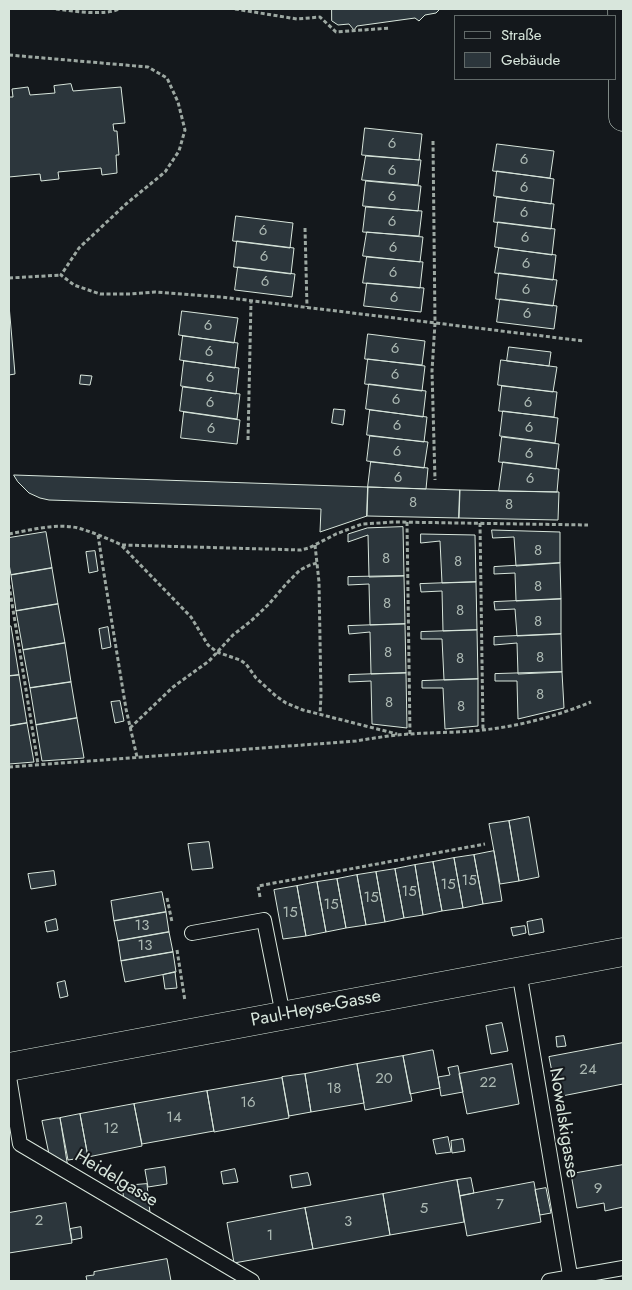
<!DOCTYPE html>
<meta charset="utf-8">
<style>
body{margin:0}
#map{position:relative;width:632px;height:1290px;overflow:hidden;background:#14181c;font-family:Jost,sans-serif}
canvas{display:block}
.frame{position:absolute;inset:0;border:10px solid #d8e6dc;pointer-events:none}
.legend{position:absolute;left:454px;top:15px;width:162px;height:65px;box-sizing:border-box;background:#14181c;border:1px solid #626a69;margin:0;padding:6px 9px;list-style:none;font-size:15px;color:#d8e6dc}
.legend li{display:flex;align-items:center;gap:10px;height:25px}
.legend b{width:25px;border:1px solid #626a69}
</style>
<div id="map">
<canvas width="632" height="1290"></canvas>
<div class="frame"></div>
<ul class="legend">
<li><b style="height:6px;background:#14181c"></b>Straße</li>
<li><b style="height:14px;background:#2c363c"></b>Gebäude</li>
</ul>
</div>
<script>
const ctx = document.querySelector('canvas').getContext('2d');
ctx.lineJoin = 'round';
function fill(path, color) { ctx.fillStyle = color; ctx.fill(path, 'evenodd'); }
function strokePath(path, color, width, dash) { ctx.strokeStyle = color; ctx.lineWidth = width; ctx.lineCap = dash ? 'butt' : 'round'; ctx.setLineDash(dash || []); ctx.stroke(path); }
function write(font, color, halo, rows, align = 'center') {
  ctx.font = font + ' Jost,sans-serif'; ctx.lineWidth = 4; ctx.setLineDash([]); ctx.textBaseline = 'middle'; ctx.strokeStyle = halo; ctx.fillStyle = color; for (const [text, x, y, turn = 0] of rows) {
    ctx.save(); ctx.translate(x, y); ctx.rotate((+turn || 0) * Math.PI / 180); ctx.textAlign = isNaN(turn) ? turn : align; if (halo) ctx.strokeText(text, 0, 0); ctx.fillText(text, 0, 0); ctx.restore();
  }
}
const building = new Path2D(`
 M 332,9 L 440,9 L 436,13 L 425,15 L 419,21 L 415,18 L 357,26 L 354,30 L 349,24 L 338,25 L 332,21 Z
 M 71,84 L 73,91 L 121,87 L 125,123 L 113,124 L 114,131 L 117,131 L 119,155 L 116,155 L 117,173 L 102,175 L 101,168 L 58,172 L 59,179 L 41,181 L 40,174 L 9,177 L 9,97 L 13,97 L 12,89 L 28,87 L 30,95 L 55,93 L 54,86 Z
 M 365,128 L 422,134 L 419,160 L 362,155 Z
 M 497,144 L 554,151 L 550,178 L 493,171 Z
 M 366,156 L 421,160 L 418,185 L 362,180 Z
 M 497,171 L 554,179 L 551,204 L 494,196 Z
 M 366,181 L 421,186 L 418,211 L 363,206 Z
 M 497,197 L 554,204 L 551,229 L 494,222 Z
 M 366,207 L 422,211 L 419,236 L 363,232 Z
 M 236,216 L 293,223 L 290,248 L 233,241 Z
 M 498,222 L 555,229 L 552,255 L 495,247 Z
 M 367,232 L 423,237 L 420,262 L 363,256 Z
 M 237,241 L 294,248 L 291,274 L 234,267 Z
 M 499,248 L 556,255 L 553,280 L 495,273 Z
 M 367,257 L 423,262 L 420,288 L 363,283 Z
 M 238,267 L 295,274 L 292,297 L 235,290 Z
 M 499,273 L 557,280 L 553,306 L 496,299 Z
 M 367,283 L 424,288 L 421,312 L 364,306 Z
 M 500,299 L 557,306 L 554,329 L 497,322 Z
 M 9,305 L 15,374 L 9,375 Z
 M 182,311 L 238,318 L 234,343 L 179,335 Z
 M 368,334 L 425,341 L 422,365 L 365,359 Z
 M 183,336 L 238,343 L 235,368 L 180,360 Z
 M 509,347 L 551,352 L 549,366 L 507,361 Z
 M 368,359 L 425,366 L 422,391 L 365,384 Z
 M 501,360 L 557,367 L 553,392 L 498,385 Z
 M 184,361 L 239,368 L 236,394 L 181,386 Z
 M 81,375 L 92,376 L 90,385 L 80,384 Z
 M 369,384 L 426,391 L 423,417 L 366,409 Z
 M 502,386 L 557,392 L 554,417 L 499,411 Z
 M 183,387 L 240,394 L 237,419 L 180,411 Z
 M 334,409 L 345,410 L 343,425 L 332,423 Z
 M 370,410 L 427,417 L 424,442 L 367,435 Z
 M 503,411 L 558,418 L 555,443 L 500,436 Z
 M 184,412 L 240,420 L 237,444 L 181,438 Z
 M 370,436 L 428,442 L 424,468 L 367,461 Z
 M 502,437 L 559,444 L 556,469 L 499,462 Z
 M 371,462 L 428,468 L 426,489 L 368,487 Z
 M 503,462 L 559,469 L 557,492 L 499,491 Z
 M 14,475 L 368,487 L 367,516 L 320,532 L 321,509 L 49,500 L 40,498 L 29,493 L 18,482 Z
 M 368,487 L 460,490 L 459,518 L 367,516 Z
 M 460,490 L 559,492 L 558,520 L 459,518 Z
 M 403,527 L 404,576 L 369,577 L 368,535 L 348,542 L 348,534 L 367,528 Z
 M 492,530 L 560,532 L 560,563 L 516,566 L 514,537 L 493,538 Z
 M 46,532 L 52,568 L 11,575 L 9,564 L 9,538 Z
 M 421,534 L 475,535 L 476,582 L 442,583 L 440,541 L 421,543 Z
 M 95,551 L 98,571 L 89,573 L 86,552 Z
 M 560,563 L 561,599 L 516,601 L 515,573 L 494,574 L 494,567 Z
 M 52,568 L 58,604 L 16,611 L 11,575 Z
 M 404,576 L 405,624 L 370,625 L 369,584 L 348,585 L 348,577 Z
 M 476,582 L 477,630 L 443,631 L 442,591 L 421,592 L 420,584 Z
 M 561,599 L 561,634 L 517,636 L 515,609 L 495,610 L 494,602 Z
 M 58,604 L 65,643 L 23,650 L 16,611 Z
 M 405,624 L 406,673 L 371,674 L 370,632 L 349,634 L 348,626 Z
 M 9,626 L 11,626 L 19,675 L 9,676 Z
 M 108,627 L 111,647 L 102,649 L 99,629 Z
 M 477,630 L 478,679 L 444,680 L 442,639 L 421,639 L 421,632 Z
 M 561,634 L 562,672 L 518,674 L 517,643 L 494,645 L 494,637 Z
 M 65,643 L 71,682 L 30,688 L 23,650 Z
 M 562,672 L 564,708 L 518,719 L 517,681 L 495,681 L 495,674 Z
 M 406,673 L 407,728 L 372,724 L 371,681 L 349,682 L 349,675 Z
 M 19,675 L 27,723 L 9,726 L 9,676 Z
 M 478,679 L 478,726 L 445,729 L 443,688 L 422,688 L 422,681 Z
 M 71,682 L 77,718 L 36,725 L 30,688 Z
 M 120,701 L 124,721 L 115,723 L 111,702 Z
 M 77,718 L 84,758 L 42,761 L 36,725 Z
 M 27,723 L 34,762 L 9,764 L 9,726 Z
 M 529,817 L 539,877 L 519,881 L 509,821 Z
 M 509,821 L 519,881 L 500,884 L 489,824 Z
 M 209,842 L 213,868 L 192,870 L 188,844 Z
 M 494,851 L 502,901 L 483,904 L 474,855 Z
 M 474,855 L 483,904 L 463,908 L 454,858 Z
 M 454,858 L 463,908 L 442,911 L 433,862 Z
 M 433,862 L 442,911 L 423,915 L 415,865 Z
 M 415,865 L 423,915 L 404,918 L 395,869 Z
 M 395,869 L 404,918 L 385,922 L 376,872 Z
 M 54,871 L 56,885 L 31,889 L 28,874 Z
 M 376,872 L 385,922 L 366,925 L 357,875 Z
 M 357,875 L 366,925 L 346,928 L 337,879 Z
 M 337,879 L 346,928 L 326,932 L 317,882 Z
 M 317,882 L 326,932 L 306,936 L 297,886 Z
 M 297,886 L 306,936 L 283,939 L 274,890 Z
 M 162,892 L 166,912 L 114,921 L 111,901 Z
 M 166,912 L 169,932 L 118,941 L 114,921 Z
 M 56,919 L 58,930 L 47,932 L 45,922 Z
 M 542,919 L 544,932 L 529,935 L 527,922 Z
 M 525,926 L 526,933 L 513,936 L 511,928 Z
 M 169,932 L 173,952 L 121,961 L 118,941 Z
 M 173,952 L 176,972 L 125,982 L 121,961 Z
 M 175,972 L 177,988 L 165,989 L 163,975 Z
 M 65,981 L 68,996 L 60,998 L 57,983 Z
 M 502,1023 L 508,1051 L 491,1054 L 486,1026 Z
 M 564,1036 L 566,1046 L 557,1047 L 556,1037 Z
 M 623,1043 L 623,1084 L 557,1097 L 549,1057 Z
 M 432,1050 L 433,1050 L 440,1088 L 410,1094 L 403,1056 Z
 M 403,1056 L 412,1101 L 365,1110 L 357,1064 Z
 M 357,1064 L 364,1103 L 311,1112 L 305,1074 Z
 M 512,1064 L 519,1104 L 467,1114 L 459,1074 Z
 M 458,1066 L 463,1092 L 441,1096 L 438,1077 L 450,1075 L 448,1068 Z
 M 305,1074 L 311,1112 L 289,1116 L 282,1077 Z
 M 282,1078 L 289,1118 L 214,1132 L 207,1091 Z
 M 207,1091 L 214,1131 L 142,1144 L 134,1104 Z
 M 134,1104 L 142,1146 L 88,1157 L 80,1114 Z
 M 80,1114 L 88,1157 L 68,1160 L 60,1118 Z
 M 57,1118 L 60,1118 L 68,1168 L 49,1154 L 42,1121 Z
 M 448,1137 L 451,1152 L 436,1154 L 433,1140 Z
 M 463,1139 L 465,1151 L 452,1153 L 451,1141 Z
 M 623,1165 L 623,1207 L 605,1211 L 604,1203 L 577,1208 L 571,1174 Z
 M 165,1167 L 167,1184 L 148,1187 L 145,1170 Z
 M 235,1169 L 238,1182 L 223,1184 L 221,1172 Z
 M 308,1173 L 311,1185 L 292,1188 L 290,1176 Z
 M 471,1178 L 474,1193 L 460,1196 L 457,1180 Z
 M 457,1180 L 464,1222 L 390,1235 L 383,1194 Z
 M 534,1182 L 541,1222 L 467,1236 L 460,1196 Z
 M 147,1184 L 150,1213 L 146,1213 L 124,1200 L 122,1186 Z
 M 546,1188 L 551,1213 L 540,1215 L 535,1190 Z
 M 383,1194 L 390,1235 L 313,1249 L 305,1208 Z
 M 66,1203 L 72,1243 L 9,1253 L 9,1213 Z
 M 305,1208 L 313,1249 L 234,1263 L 227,1223 Z
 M 81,1227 L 82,1238 L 72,1240 L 70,1229 Z
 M 167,1259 L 171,1281 L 84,1281 L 87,1281 L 86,1276 L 94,1275 L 94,1272 Z`);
fill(building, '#2c363c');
strokePath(building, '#d8e6dc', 1);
const lane = new Path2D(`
 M 192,933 L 264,920 L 283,1015
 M 519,971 L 571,1281
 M 9,1077 L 20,1144 L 252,1281
 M 549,1281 L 623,1268`);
const street = new Path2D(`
 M 622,9 L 623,117
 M 9,1067 L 623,952`);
strokePath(lane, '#d8e6dc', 16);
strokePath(street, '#d8e6dc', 29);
strokePath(new Path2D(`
 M 56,9 C 73,11 104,16 119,9
 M 235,9 L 297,19 L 320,17 L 336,32 L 390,28
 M 9,55 L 148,67 L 167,78 L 178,102 L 185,130 L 179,151 L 165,172 L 126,204 L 79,248 L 61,275 L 74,285 L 100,294 L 130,294 L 155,292 L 221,297 L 584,341
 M 433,141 L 435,323 L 432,371 L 435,480
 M 305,228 L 307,307
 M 9,278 L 61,275
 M 248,440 L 251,301
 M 407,522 L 410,734
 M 480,523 L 483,730
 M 9,534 C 31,530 56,523 78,528 C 93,532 108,539 122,545 L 301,550 L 309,548 L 336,534 L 362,524 L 395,522 L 588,525
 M 98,535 L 104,574 L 126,709 L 137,757
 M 315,545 L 319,582 L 321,696 L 320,714
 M 122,546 L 191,617 L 208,645 L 217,652 L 240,660 L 246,664 L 256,678 L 276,696 L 286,703 L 303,710 L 397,734
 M 9,585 L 38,764
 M 130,728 L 173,687 L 209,661 L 233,635 L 251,621 L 269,604 L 287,583 L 300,570 L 310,565 L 317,563
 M 9,767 L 356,741 C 374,738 392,735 410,734 C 434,732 459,733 483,730 C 520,726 557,716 591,702
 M 260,897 L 258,886 L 485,844
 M 167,898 L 172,922
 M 177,950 L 185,1001`), '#9da8a2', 3, [4, 2.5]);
strokePath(lane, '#14181c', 14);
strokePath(street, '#14181c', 28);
write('15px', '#adbab4', null, [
 ["6",392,144],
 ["6",524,160],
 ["6",392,171],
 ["6",524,188],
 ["6",392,197],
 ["6",524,213],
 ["6",392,222],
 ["6",263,231],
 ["6",525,238],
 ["6",393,248],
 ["6",264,257],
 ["6",526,264],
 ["6",393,273],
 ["6",265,282],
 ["6",526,290],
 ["6",394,298],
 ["6",527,314],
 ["6",208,326],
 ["6",395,349],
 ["6",209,352],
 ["6",395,375],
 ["6",210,378],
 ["6",396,400],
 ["6",210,403],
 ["6",528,403],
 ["6",397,426],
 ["6",529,428],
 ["6",211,429],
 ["6",397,452],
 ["6",529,454],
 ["6",398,478],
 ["6",530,479],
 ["8",413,503],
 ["8",509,505],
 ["8",538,551],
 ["8",386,559],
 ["8",458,562],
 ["8",538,587],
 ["8",387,604],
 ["8",460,611],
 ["8",538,622],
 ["8",388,653],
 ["8",540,658],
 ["8",460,659],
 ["8",540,695],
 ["8",389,703],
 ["8",461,707],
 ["15",469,881],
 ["15",448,885],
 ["15",409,892],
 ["15",371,898],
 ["15",331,905],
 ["15",290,913],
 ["13",142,926],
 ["13",145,946],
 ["24",588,1070],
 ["20",384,1079],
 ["22",488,1083],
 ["18",334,1089],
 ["16",248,1103],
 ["14",174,1118],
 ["12",111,1129],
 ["9",598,1189],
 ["7",500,1205],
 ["5",424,1209],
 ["2",39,1221],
 ["3",348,1222],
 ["1",270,1236]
]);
write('18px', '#d8e6dc', '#14181c', [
 ["Paul-Heyse-Gasse",316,1009,-11],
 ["Nowalskigasse",563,1123,81],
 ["Heidelgasse",116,1179,31]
]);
</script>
